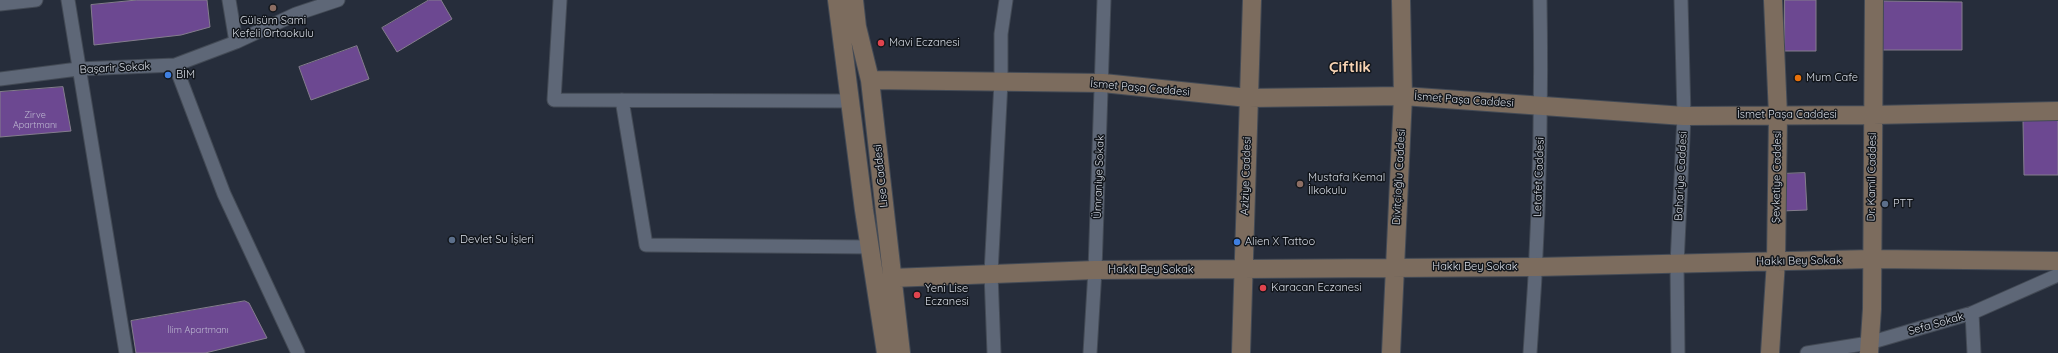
<!DOCTYPE html>
<meta charset="utf-8">
<style>
body{margin:0}
canvas{display:block;background:#262d3b}
</style>
<canvas width="2058" height="353"></canvas>
<script>
const ctx = document.querySelector('canvas').getContext('2d');
ctx.lineJoin = 'round';
function fill(path, color) { ctx.fillStyle = color; ctx.fill(path, 'evenodd'); }
function strokePath(path, color, width, dash) { ctx.strokeStyle = color; ctx.lineWidth = width; ctx.lineCap = dash ? 'butt' : 'round'; ctx.setLineDash(dash || []); ctx.stroke(path); }
function write(font, color, halo, rows, align = 'center') {
  ctx.font = font + ' Quicksand,sans-serif'; ctx.lineWidth = 3; ctx.setLineDash([]); ctx.textBaseline = 'middle'; ctx.strokeStyle = halo; ctx.fillStyle = color; for (const [text, x, y, turn = 0] of rows) {
    ctx.save(); ctx.translate(x, y); ctx.rotate((+turn || 0) * Math.PI / 180); ctx.textAlign = isNaN(turn) ? turn : align; if (halo) ctx.strokeText(text, 0, 0); ctx.fillText(text, 0, 0); ctx.restore();
  }
}
const building = new Path2D(`
 M 137,0 L 207,0 L 210,27 L 181,35 L 94,45 L 91,5 Z
 M 429,0 L 441,0 L 452,19 L 397,52 L 382,28 Z
 M 1785,0 L 1816,0 L 1816,51 L 1785,51 Z
 M 1882,1 L 1962,2 L 1962,50 L 1882,50 Z
 M 357,46 L 369,79 L 311,100 L 299,67 Z
 M 63,87 L 71,131 L 0,137 L 0,92 Z
 M 2058,120 L 2058,175 L 2024,175 L 2023,121 Z
 M 1805,173 L 1807,210 L 1781,211 L 1780,174 Z
 M 245,301 L 249,303 L 267,338 L 205,353 L 136,353 L 131,321 Z`);
fill(building, '#6c4891');
strokePath(building, '#847d8d', 1);
const street = new Path2D(`
 M 68,0 L 126,353
 M 229,0 L 236,42
 M 560,0 L 554,100 L 851,101
 M 0,4 L 36,0
 M 175,65 L 224,194 L 298,353
 M 0,79 L 78,69 L 175,65 L 236,42 L 296,14 L 338,0
 M 622,100 L 646,245 L 871,247
 M 1972,313 L 1974,353
 M 994,353 L 991,273 L 1001,82 L 1001,34 L 1006,0
 M 1090,353 L 1095,270 L 1104,0
 M 1530,353 C 1539,235 1542,118 1540,0
 M 1678,353 L 1677,264 L 1684,116 L 1681,0
 M 1807,353 L 1869,343 L 1972,313 L 2058,275`);
const secondary = new Path2D(`
 M 837,0 L 864,210 L 886,353
 M 854,0 L 857,27 L 870,80 L 901,353
 M 870,80 L 1103,83 L 1248,98 L 1403,96 L 1684,116 L 1873,115 L 2058,111
 M 892,278 L 1095,270 L 1536,267 L 1872,259 L 2058,261
 M 1241,353 L 1252,0
 M 1391,353 L 1403,96 L 1401,0
 M 1770,353 L 1776,261 L 1778,115 L 1773,0
 M 1869,353 L 1872,309 L 1874,0`);
strokePath(street, '#434a55', 15);
strokePath(secondary, '#434a55', 20);
strokePath(street, '#5e6777', 13);
strokePath(secondary, '#7c6c5e', 18);
for (const [x, y, r, color] of [
 [273,8,4,"#8d6e63"],
 [881,43,4,"#e0444e"],
 [168,75,4,"#3f7fe0"],
 [1798,78,4,"#e8710a"],
 [1300,184,4,"#8d6e63"],
 [1885,204,4,"#5c6f8a"],
 [452,240,4,"#5c6f8a"],
 [1237,242,4,"#3f7fe0"],
 [1263,288,4,"#e0444e"],
 [917,295,4,"#e0444e"]
]) { const dot = new Path2D(); dot.arc(x, y, r, 0, 2 * Math.PI); ctx.fillStyle = color; ctx.fill(dot); strokePath(dot, '#12161c', 1.5); }
write('9px', '#bdb8d1', null, [
 ["Zirve",35,115],
 ["Apartmanı",35,125],
 ["İlim Apartmanı",198,330]
]);
write('11px', '#d8dde6', '#12161c', [
 ["Gülsüm Sami",273,21,"center"],
 ["Kefeli Ortaokulu",273,34,"center"],
 ["Mavi Eczanesi",889,43],
 ["BİM",176,75],
 ["Mum Cafe",1806,78],
 ["Mustafa Kemal",1308,178],
 ["İlkokulu",1308,191],
 ["PTT",1893,204],
 ["Devlet Su İşleri",460,240],
 ["Alien X Tattoo",1245,242],
 ["Karacan Eczanesi",1271,288],
 ["Yeni Lise",925,289],
 ["Eczanesi",925,302]
], 'left');
write('11px', '#d8dde6', '#12161c', [
 ["Başarir Sokak",115,68,-3],
 ["İsmet Paşa Caddesi",1140,88,5],
 ["İsmet Paşa Caddesi",1464,100,4],
 ["İsmet Paşa Caddesi",1787,115],
 ["Lise Caddesi",881,176,-96],
 ["Aziziye Caddesi",1246,176,-88],
 ["Bahariye Caddesi",1681,176,-87],
 ["Ümraniye Sokak",1099,177,-88],
 ["Divitçioğlu Caddesi",1399,177,-87],
 ["Letafet Caddesi",1539,177,-88],
 ["Şevketiye Caddesi",1777,177,-89],
 ["Dr. Kamil Caddesi",1872,177,-89],
 ["Hakkı Bey Sokak",1799,261,-1],
 ["Hakkı Bey Sokak",1475,267],
 ["Hakkı Bey Sokak",1151,270],
 ["Sefa Sokak",1936,324,-16]
]);
write('bold 15px', '#f8d3b2', '#12161c', [
 ["Çiftlik",1350,67]
]);
</script>
